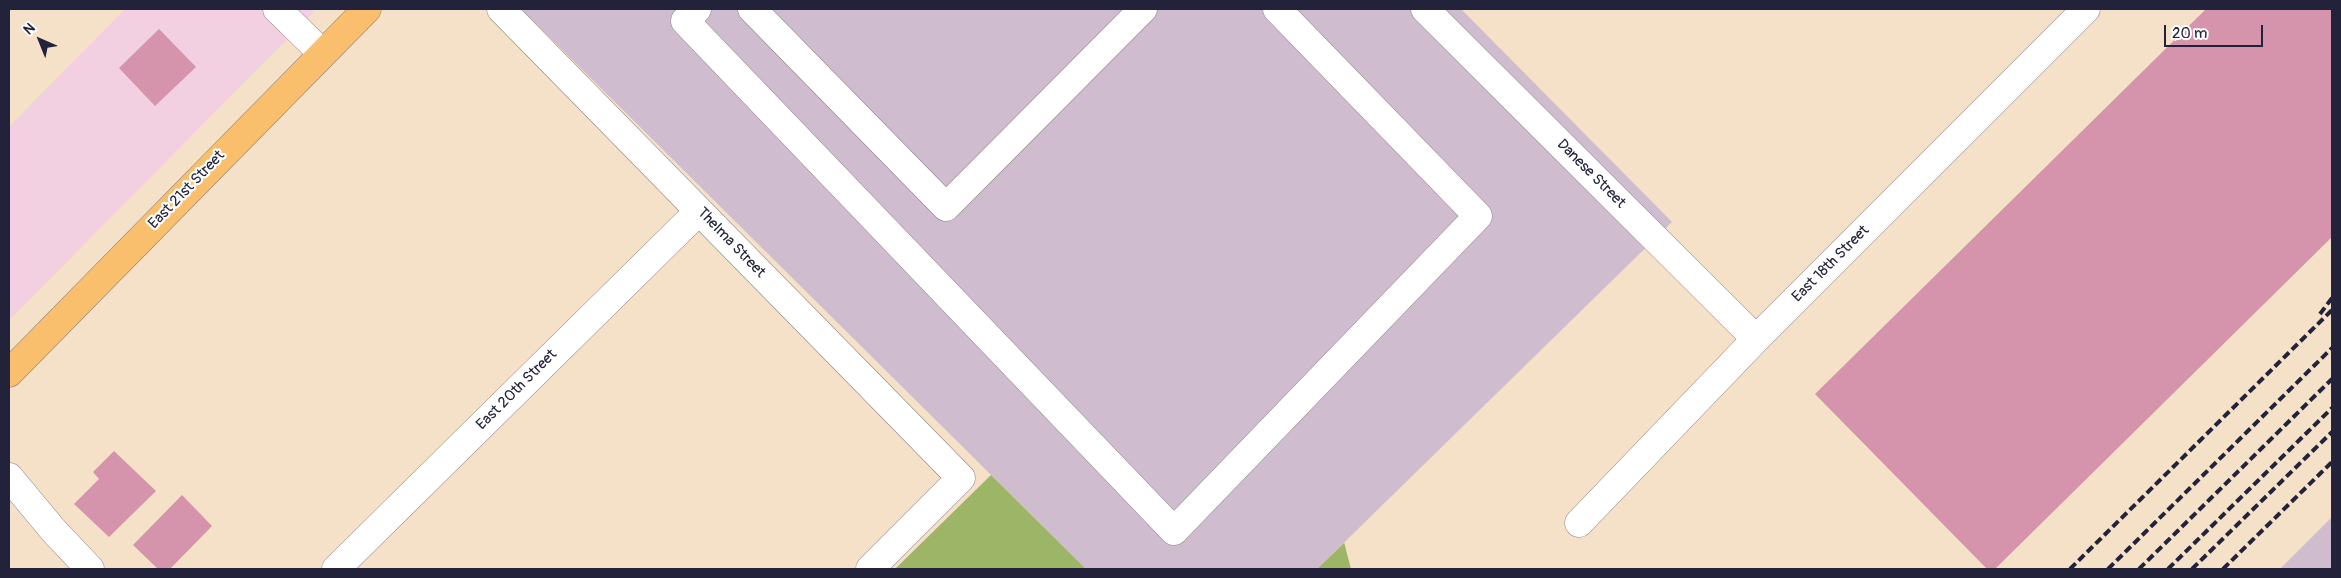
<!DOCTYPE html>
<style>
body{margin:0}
#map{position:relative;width:2341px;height:578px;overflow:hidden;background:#f5e0c8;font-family:Pangolin,sans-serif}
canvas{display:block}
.frame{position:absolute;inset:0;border:10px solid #22223b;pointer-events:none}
.north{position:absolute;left:15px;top:15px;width:50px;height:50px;-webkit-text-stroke:4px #fff;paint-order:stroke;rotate:316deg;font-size:14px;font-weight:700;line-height:20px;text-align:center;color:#22223b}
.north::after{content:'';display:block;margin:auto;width:18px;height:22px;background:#22223b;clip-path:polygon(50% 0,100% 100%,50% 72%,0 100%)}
.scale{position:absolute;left:2164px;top:25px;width:99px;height:22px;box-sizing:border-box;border:2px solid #22223b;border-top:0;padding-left:6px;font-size:15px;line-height:18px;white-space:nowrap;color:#22223b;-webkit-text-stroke:4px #fff;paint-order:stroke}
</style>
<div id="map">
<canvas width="2341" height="578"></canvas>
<div class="frame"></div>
<div class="north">N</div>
<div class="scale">20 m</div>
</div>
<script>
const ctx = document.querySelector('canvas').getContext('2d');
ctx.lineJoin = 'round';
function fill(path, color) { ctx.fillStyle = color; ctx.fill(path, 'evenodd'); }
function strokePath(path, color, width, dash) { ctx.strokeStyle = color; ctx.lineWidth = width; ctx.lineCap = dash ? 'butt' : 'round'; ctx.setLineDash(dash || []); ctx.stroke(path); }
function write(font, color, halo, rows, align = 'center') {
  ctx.font = font + ' Pangolin,sans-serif'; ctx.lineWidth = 4.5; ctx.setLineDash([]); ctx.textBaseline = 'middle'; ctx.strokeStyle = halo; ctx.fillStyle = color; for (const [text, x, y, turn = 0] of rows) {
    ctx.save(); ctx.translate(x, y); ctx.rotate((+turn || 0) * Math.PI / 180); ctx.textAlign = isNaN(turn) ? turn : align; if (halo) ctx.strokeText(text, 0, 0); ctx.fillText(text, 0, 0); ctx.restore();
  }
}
fill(new Path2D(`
 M 125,9 L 311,9 L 314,12 L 9,320 L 9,127 Z`), '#f2cfe1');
fill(new Path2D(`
 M 521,9 L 1461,9 L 1672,222 L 1317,569 L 1086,569 Z
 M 2332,517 L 2332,569 L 2280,569 Z`), '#cfbdcf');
fill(new Path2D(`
 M 991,475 L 1086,569 L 895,569 Z
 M 1344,542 L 1351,569 L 1317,569 L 1344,543 Z`), '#9db566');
fill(new Path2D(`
 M 2206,9 L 2332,9 L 2332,237 L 1995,569 L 1987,569 L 1815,394 Z
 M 159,29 L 196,67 L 155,106 L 119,68 Z
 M 114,451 L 156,491 L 109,537 L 74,504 L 99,479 L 93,472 Z
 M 182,495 L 212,526 L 170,569 L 158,569 L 133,545 Z`), '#d593ac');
const minor = new Path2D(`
 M 277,9 L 322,53
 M 501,9 L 961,478 L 870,569
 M 697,9 L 685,21 L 1174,531 L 1478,216 L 1277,9
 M 752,9 L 946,207 L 1143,9
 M 1425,9 L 1756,339
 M 9,477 L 54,531 L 90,569
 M 1579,523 L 1756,339 L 2086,9
 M 336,569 L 699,211`);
const major = new Path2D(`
 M 9,373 L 367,9`);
strokePath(minor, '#8c8182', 29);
strokePath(major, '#8c8182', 29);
strokePath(minor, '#fff', 28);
strokePath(major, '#f9bf6c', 28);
strokePath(new Path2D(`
 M 2320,314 L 2332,298
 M 2070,569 L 2332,310
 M 2108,569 L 2332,348
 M 2139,569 L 2332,379
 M 2168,569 L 2332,408
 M 2192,569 L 2332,432
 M 2223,569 L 2332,462`), '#22223b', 4, [8, 4]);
write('15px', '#22223b', '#fff', [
 ["Danese Street",1591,174,45],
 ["East 21st Street",187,190,-46],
 ["Thelma Street",731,243,46],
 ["East 18th Street",1831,264,-45],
 ["East 20th Street",517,390,-45]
]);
</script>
